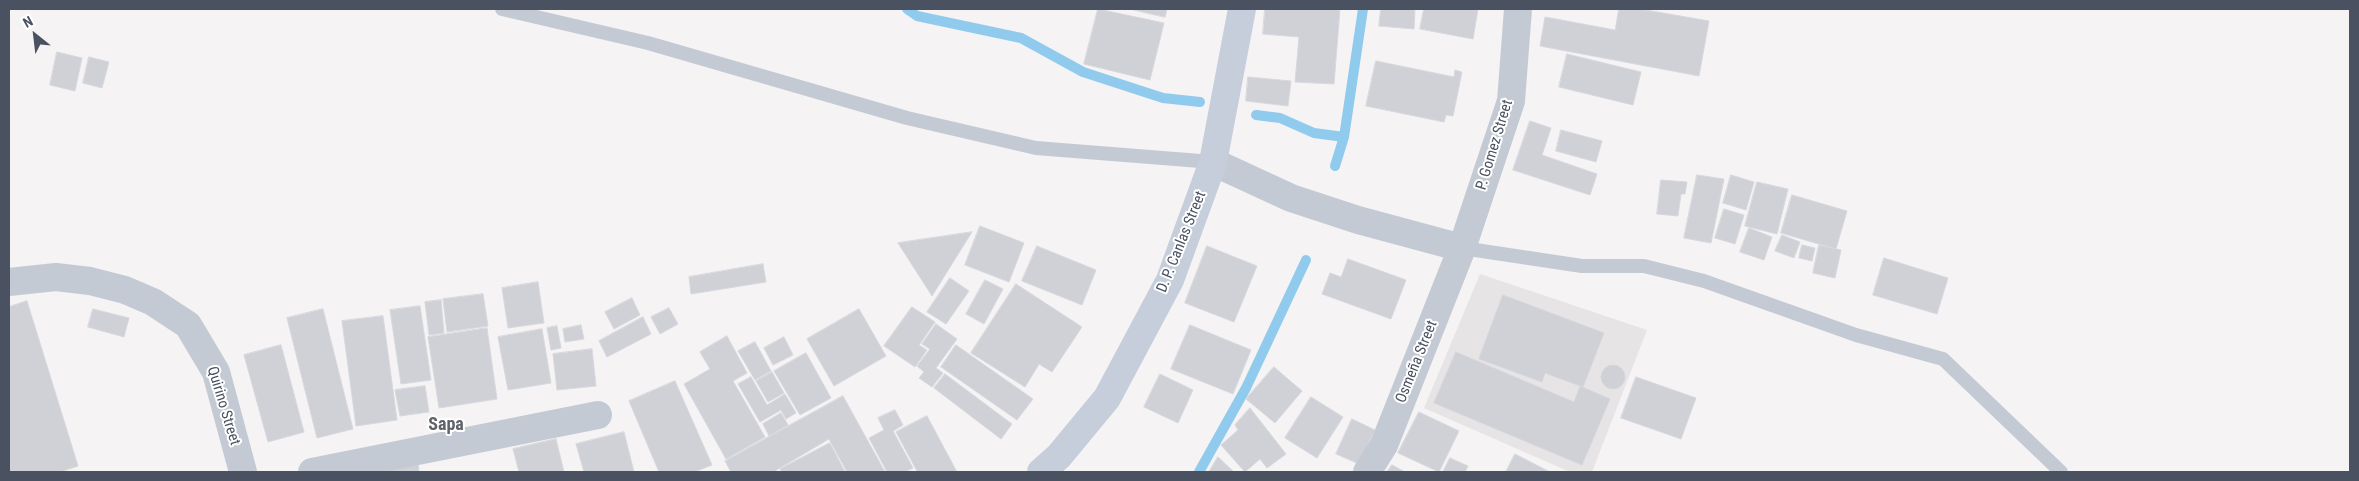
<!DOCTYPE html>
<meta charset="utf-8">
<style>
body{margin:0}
#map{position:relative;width:2359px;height:481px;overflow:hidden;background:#f5f3f3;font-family:"Roboto Condensed",sans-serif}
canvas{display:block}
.frame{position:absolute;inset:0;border:10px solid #4a5261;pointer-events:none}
.north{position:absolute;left:10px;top:10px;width:50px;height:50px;-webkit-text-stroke:4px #fff;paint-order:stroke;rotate:331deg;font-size:14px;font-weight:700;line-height:20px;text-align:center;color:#4a5261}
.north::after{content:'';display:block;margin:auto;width:18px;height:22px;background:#4a5261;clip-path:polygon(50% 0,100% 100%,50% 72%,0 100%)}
</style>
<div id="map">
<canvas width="2359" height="481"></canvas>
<div class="frame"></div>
<div class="north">N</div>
</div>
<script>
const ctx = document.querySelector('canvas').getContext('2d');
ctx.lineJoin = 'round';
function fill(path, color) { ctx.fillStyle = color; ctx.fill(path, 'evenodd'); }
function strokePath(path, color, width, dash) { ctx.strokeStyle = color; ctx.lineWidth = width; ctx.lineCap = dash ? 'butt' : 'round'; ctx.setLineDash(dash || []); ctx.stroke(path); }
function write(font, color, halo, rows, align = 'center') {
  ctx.font = font + ' "Roboto Condensed",sans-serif'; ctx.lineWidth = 4; ctx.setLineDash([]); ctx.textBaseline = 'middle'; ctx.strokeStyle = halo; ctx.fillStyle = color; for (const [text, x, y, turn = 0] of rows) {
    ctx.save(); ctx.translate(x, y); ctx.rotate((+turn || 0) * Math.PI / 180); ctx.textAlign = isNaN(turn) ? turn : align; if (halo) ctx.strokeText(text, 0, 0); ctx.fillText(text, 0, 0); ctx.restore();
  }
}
fill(new Path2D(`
 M 1480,274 L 1647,330 L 1592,472 L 1570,472 L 1424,408 Z`), '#e6e4e5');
strokePath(new Path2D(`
 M 907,9 L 917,16 L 1021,38 L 1083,72 L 1163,98 L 1200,102
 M 1256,115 L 1280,118 L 1314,133 L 1344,137
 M 1335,166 L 1344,137 L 1363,9
 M 1199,472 L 1246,388 L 1306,260`), '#90cbee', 10);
const building = new Path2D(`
 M 1098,9 L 1164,23 L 1150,80 L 1084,64 Z
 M 1130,9 L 1167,9 L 1165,17 Z
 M 1265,9 L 1340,9 L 1334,84 L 1295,82 L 1299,37 L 1263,34 Z
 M 1381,9 L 1415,9 L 1414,29 L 1379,26 Z
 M 1424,9 L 1478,9 L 1473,39 L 1420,29 Z
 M 1619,9 L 1640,9 L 1709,21 L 1699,76 L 1540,46 L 1545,17 L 1615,30 Z
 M 57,52 L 82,58 L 75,91 L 50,85 Z
 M 1567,54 L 1641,72 L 1633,105 L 1559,87 Z
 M 89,57 L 109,62 L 102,88 L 83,83 Z
 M 1376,61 L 1454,77 L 1455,70 L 1462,72 L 1453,116 L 1446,115 L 1444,122 L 1366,106 Z
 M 1248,77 L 1291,81 L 1288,106 L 1246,101 Z
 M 1530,121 L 1551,128 L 1542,155 L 1597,174 L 1590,195 L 1513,170 Z
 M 1561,130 L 1602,141 L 1596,162 L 1556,151 Z
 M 1697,175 L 1724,179 L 1711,243 L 1684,238 Z
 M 1731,175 L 1754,182 L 1746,210 L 1723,203 Z
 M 1661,180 L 1687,182 L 1685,194 L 1681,194 L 1678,216 L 1657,214 Z
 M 1757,182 L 1788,189 L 1777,234 L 1745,226 Z
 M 1792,195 L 1847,211 L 1836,249 L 1781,233 Z
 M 1724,209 L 1744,215 L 1735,244 L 1715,238 Z
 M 980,226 L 1024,243 L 1009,282 L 965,265 Z
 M 1749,228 L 1772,237 L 1764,260 L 1740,252 Z
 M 972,232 L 932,296 L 898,243 Z
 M 1782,235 L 1800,242 L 1794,258 L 1775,251 Z
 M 1802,245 L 1815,248 L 1812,261 L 1799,258 Z
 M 1819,245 L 1841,250 L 1835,278 L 1813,273 Z
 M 1037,246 L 1096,270 L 1082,305 L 1022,281 Z
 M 1207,246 L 1257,266 L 1234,322 L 1185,303 Z
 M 1884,258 L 1948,278 L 1937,314 L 1873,295 Z
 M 1348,259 L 1406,280 L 1391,319 L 1322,294 L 1330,273 L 1341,277 Z
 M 763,264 L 766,282 L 691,294 L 689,277 Z
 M 950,278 L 969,291 L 946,324 L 927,312 Z
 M 985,280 L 1003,289 L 984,324 L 966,314 Z
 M 538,282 L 544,323 L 508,328 L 502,288 Z
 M 1016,284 L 1082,327 L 1052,372 L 1039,364 L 1025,387 L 971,353 Z
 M 483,294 L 488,326 L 447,332 L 443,299 Z
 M 1503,295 L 1604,333 L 1583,387 L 1545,373 L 1542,382 L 1479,359 Z
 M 632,298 L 640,315 L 614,329 L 605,312 Z
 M 441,300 L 444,333 L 429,335 L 425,302 Z
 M 27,301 L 78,466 L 60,472 L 9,472 L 9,307 Z
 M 420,306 L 431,380 L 401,384 L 390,310 Z
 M 912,307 L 935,322 L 919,345 L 927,350 L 915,367 L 884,346 Z
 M 669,308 L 678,324 L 660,334 L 651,317 Z
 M 93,309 L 129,318 L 124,337 L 88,327 Z
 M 323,309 L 353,429 L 317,438 L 287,318 Z
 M 859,309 L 886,356 L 834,386 L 807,339 Z
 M 383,316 L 397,420 L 356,426 L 342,321 Z
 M 643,317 L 651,334 L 607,357 L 599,341 Z
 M 936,324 L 957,339 L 936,368 L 943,373 L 932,387 L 919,378 L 924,372 L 917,366 L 930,349 L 922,344 Z
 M 581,325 L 584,339 L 565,342 L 563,329 Z
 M 1190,325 L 1251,350 L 1233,394 L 1171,369 Z
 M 557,326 L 561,348 L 551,350 L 547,328 Z
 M 487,328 L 497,399 L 439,408 L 428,337 Z
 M 542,329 L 551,383 L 508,390 L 498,337 Z
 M 727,336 L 747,373 L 733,381 L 765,437 L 726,459 L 684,384 L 710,369 L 700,352 Z
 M 784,337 L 793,355 L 773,365 L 764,348 Z
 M 755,342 L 771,371 L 755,380 L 738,351 Z
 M 281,345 L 304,432 L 268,442 L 244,355 Z
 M 956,345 L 1033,399 L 1017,420 L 941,367 Z
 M 592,349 L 596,386 L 557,390 L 553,354 Z
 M 1456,352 L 1574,402 L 1580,386 L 1610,399 L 1582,465 L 1434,403 Z
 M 806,353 L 831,398 L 800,415 L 774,371 Z
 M1601 377a12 12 0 1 1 24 0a12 12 0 1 1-24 0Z
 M 1274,367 L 1302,391 L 1275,423 L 1246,399 Z
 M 772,372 L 784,393 L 768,402 L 756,381 Z
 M 945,374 L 1012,424 L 1001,439 L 934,388 Z
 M 1160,374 L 1193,390 L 1178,423 L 1144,407 Z
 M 751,377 L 767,405 L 785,394 L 796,413 L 786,419 L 781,410 L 760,422 L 738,384 Z
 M 1636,377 L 1696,398 L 1681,439 L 1621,418 Z
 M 675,381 L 712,465 L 694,472 L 659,472 L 629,401 Z
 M 425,386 L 429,412 L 400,416 L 395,390 Z
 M 843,396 L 885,472 L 847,472 L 829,439 L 773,472 L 731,472 L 725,461 Z
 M 1311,397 L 1343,417 L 1317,458 L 1285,438 Z
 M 1250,408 L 1286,454 L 1267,468 L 1260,459 L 1245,472 L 1221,445 L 1238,430 L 1235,425 Z
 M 895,410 L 903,425 L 893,431 L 913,468 L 905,472 L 887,472 L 869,438 L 884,430 L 878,418 Z
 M 1419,412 L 1459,431 L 1439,472 L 1398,453 Z
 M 781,413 L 788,425 L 769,436 L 763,424 Z
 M 927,416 L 957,472 L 914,472 L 917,471 L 896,432 Z
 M 1352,419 L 1375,430 L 1359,464 L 1336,454 Z
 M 624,432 L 634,472 L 584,472 L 576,444 Z
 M 556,439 L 564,472 L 519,472 L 513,449 Z
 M 830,443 L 845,472 L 782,472 L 780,469 Z
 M 1515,454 L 1548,471 L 1547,472 L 1506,472 Z
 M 1218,457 L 1234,472 L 1209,472 Z
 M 1450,458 L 1468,466 L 1465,472 L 1443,472 Z
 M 418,463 L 419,472 L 377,472 Z
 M 1392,465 L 1405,472 L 1387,472 Z`);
fill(building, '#cfd1d7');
strokePath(building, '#d7d8de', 1);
strokePath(new Path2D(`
 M 502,9 L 648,43 L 907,118 L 1036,148 L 1213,162
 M 1462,248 L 1582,266 L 1644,266 L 1704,281 L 1856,335 L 1943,359 L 2061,472`), '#c4cad4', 14);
strokePath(new Path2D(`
 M 1213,162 L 1291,198 L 1358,220 L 1462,248
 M 9,282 L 56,277 L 90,281 L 125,290 L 153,302 L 188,325 L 216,372 L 243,472
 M 312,472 L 598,415
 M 1367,472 L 1384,445 L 1462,248 L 1511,101 L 1518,9`), '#c4cad4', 28);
strokePath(new Path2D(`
 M 1041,472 L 1059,456 L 1107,398 L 1170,280 L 1213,162 L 1242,9`), '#c6cddb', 28);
write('15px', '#4a5261', '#fff', [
 ["P. Gomez Street",1495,145,-73],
 ["D. P. Canlas Street",1182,242,-68],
 ["Osmeña Street",1417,362,-68],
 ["Quirino Street",223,406,73]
]);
write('bold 18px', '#5f6268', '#fff', [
 ["Sapa",446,425]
]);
</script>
